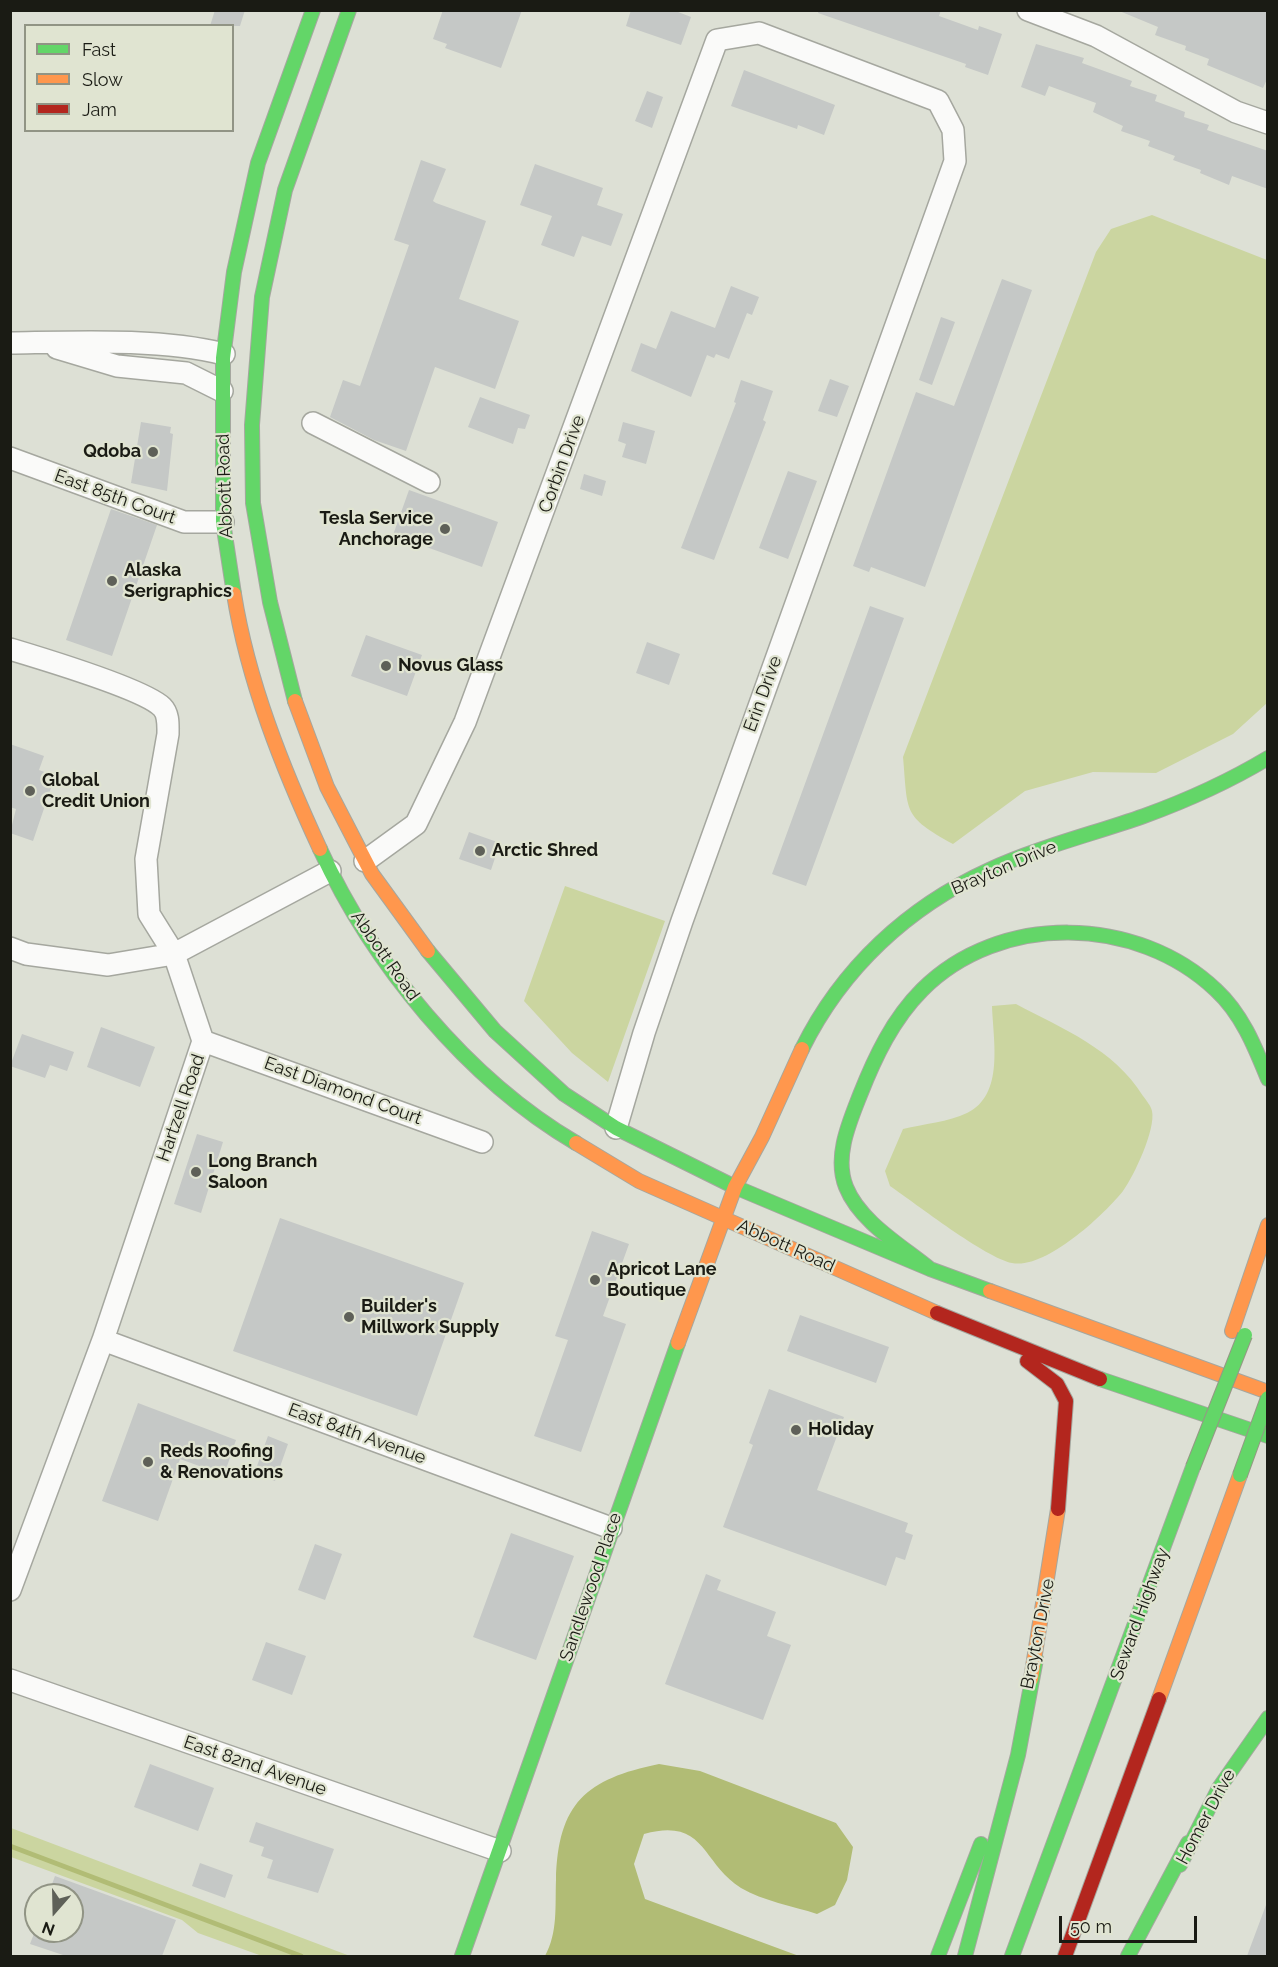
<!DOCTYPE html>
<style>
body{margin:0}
#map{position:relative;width:1278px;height:1967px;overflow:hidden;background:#dde0d5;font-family:Raleway,sans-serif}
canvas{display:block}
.frame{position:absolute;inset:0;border:12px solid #1a1b14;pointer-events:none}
.legend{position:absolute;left:24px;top:24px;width:210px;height:108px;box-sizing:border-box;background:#e0e4d1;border:2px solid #919485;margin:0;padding:8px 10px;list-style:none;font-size:18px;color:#1a1b14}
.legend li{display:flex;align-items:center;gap:12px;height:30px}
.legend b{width:30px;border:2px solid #919485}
.north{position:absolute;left:24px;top:1883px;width:60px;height:60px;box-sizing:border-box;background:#e0e4d1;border:2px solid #919485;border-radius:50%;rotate:200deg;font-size:16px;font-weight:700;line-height:24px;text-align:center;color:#1a1b14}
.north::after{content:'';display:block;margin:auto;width:21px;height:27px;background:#5e6058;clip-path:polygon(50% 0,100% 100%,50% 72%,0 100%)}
.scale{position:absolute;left:1059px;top:1916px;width:138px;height:27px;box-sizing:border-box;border:3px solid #1a1b14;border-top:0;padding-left:8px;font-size:18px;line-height:21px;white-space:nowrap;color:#1a1b14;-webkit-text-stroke:4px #e0e4d1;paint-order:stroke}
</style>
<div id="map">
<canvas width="1278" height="1967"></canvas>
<div class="frame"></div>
<ul class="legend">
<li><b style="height:8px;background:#63d668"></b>Fast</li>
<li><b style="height:8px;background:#ff974d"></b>Slow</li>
<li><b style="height:8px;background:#b3261e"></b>Jam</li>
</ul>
<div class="north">N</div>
<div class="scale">50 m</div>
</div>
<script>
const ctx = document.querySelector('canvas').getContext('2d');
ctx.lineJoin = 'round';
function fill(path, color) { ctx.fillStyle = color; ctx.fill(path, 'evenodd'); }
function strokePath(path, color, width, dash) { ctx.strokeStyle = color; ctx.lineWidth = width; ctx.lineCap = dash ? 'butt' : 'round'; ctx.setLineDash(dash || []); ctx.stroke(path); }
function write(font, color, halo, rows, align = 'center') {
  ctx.font = font + ' Raleway,sans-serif'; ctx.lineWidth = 4.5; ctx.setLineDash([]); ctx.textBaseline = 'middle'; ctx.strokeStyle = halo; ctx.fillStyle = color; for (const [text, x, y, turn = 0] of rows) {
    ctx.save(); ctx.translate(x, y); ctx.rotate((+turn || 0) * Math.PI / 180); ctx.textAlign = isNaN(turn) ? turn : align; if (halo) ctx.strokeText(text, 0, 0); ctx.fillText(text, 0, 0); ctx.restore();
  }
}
fill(new Path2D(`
 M 1152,215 L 1267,260 L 1267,703 L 1233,734 L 1156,773 L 1093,772 L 1025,791 L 953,844 C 902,816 908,812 903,757 L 1096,252 L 1111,229 Z
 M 565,886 L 665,921 L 608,1082 L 572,1053 L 524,1001 Z
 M 1016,1004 C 1063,1029 1114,1049 1143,1096 C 1146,1100 1151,1106 1152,1111 C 1156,1129 1134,1176 1123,1191 C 1104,1215 1045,1270 1012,1263 C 986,1258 916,1204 890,1186 L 885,1171 L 903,1129 C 923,1124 949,1122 967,1113 C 1005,1095 993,1040 992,1006 Z
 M 10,1828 L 11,1828 L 350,1956 L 262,1956 L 198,1933 L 182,1920 L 11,1857 Z`), '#cbd5a0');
fill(new Path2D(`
 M 659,1764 L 700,1771 L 836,1823 L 853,1847 L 847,1880 L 835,1905 L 817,1914 C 793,1906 763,1901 741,1888 C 701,1863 706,1817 644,1834 L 634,1864 L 645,1899 L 799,1956 L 545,1956 C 558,1932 555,1907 556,1880 C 558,1803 586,1779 659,1764 Z`), '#b1bc75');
strokePath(new Path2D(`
 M 10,1846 L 301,1956`), '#b1bc75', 5);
fill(new Path2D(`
 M 215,10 L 245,10 L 240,26 L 210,26 Z
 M 443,10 L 522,10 L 501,68 L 445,48 L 447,44 L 433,39 Z
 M 631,10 L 673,10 L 691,17 L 681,45 L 626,26 Z
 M 819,10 L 941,10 L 939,16 L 978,30 L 979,26 L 1002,34 L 988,75 L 965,67 L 966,64 L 818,13 Z
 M 1117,10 L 1268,10 L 1268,77 L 1263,88 L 1207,65 L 1209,59 L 1185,50 L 1186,46 L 1155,35 L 1158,27 Z
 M 1036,44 L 1084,58 L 1082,63 L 1132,81 L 1130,86 L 1157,95 L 1155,101 L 1185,112 L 1184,117 L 1209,125 L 1207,130 L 1268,151 L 1268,189 L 1232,176 L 1229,185 L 1200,173 L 1201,170 L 1173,160 L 1175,156 L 1148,146 L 1150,141 L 1121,131 L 1123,126 L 1093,112 L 1096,103 L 1049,86 L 1045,96 L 1021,87 Z
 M 744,70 L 835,105 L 824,135 L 798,125 L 797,129 L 731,106 Z
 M 647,91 L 663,97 L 652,128 L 635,121 Z
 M 421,160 L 446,169 L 433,201 L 436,203 L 486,221 L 459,299 L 519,321 L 495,389 L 435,367 L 406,451 L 374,440 L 330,417 L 343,380 L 360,386 L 409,245 L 394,240 Z
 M 535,164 L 603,188 L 597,205 L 623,214 L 611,246 L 582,236 L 574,257 L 541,245 L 552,216 L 520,205 Z
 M 1002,279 L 1032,290 L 925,587 L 871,567 L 869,572 L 853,566 L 916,392 L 954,406 Z
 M 731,286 L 759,297 L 752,315 L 747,313 L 729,359 L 716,354 L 714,358 L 707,355 L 691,397 L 631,371 L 641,343 L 656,349 L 671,311 L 715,328 Z
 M 941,317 L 955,322 L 932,385 L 919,380 Z
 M 830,379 L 849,386 L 837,417 L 818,411 Z
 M 741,380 L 773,391 L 763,420 L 766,422 L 714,560 L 681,548 L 736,403 L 734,402 Z
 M 480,397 L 530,415 L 525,429 L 518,428 L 513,444 L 468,427 Z
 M 141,422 L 171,427 L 170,433 L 173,434 L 167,491 L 131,483 Z
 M 623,422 L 655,431 L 646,464 L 622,457 L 626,444 L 618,441 Z
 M 788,471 L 817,481 L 788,559 L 759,548 Z
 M 584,474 L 606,481 L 602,496 L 580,489 Z
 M 409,490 L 498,522 L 482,567 L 393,535 Z
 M 111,509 L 157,525 L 112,656 L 66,640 Z
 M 870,606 L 904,618 L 806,886 L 772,874 Z
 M 366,635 L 422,655 L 407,696 L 351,676 Z
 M 647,642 L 680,654 L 669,685 L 636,673 Z
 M 10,744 L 44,756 L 39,770 L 55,776 L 33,841 L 10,833 L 16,809 L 10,807 Z
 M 469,832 L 500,843 L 491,870 L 459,859 Z
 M 101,1027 L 155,1047 L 140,1087 L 87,1067 Z
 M 22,1034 L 74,1052 L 67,1071 L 50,1065 L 45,1078 L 10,1066 Z
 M 197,1134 L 223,1142 L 201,1213 L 174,1204 Z
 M 280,1218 L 464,1283 L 417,1416 L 233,1351 Z
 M 592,1231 L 629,1244 L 603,1316 L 626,1324 L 581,1452 L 534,1436 L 568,1340 L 555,1336 Z
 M 800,1315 L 889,1347 L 876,1383 L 787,1351 Z
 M 769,1389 L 844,1417 L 817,1490 L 908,1523 L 905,1532 L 913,1535 L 905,1560 L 896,1557 L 886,1586 L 723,1527 L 753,1445 L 749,1443 Z
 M 138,1403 L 236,1440 L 224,1475 L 180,1459 L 158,1521 L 102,1501 Z
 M 268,1436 L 288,1444 L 275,1481 L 254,1474 Z
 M 511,1533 L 574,1556 L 536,1660 L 473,1637 Z
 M 315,1544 L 342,1554 L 325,1600 L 298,1590 Z
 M 706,1574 L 721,1580 L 717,1590 L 776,1612 L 767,1636 L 791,1645 L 763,1720 L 665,1684 Z
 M 266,1642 L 306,1656 L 292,1695 L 252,1680 Z
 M 150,1764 L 214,1788 L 198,1831 L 134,1807 Z
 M 256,1822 L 334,1849 L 318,1893 L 267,1878 L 273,1860 L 261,1856 L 264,1847 L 249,1842 Z
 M 200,1863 L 233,1875 L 225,1898 L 192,1886 Z
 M 55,1876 L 176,1920 L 162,1956 L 66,1956 L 30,1944 L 35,1931 L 72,1931 L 72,1895 L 48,1895 Z
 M 1266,1905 L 1268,1956 L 1247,1956 Z`), '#c5c8c6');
const street = new Path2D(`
 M 1028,10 L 1096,36 L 1236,112 L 1268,123
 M 10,343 C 77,342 159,338 224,354
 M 57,348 L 117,366 L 186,373 L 222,391
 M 313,423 L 429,482
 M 10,458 L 184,522 L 223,522
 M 10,649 C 40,658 144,689 162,707 C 169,714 168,725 168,734 L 146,859 L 149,914 L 174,954 L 203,1041 L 103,1340 L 10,1590
 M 365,861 L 416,824 L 465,722 L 717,40 L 759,33 L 938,101 L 953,130 L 955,161 L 682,921 L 644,1033 L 616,1128
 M 10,948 L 26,954 L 108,965 L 174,954 L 330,871
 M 203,1041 L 482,1142
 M 103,1340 L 611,1528
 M 10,1680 L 500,1851`);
const fast = new Path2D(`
 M 234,594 L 223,522 L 223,358 L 234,272 L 258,163 L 313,10
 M 295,701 L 270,602 L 253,503 L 252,425 L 262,297 L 285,190 L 349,10
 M 320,849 C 372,963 467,1079 576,1143
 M 428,951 L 495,1031 L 564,1094 L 616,1128 L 735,1187 L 930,1269 L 990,1291
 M 802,1049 C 842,968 908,907 989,870 C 1039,847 1093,834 1144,816 C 1188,800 1228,782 1268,758
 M 930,1269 C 902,1246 860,1222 846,1187 C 834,1157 849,1123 860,1095 C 875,1057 893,1019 922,990 C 1000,912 1137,915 1216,990 C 1242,1014 1255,1047 1268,1079
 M 1100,1379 L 1268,1436
 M 1180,1865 L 1219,1788 L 1268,1718
 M 462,1956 L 678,1343
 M 938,1956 L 981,1844
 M 965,1956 L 1018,1755 L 1036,1659
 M 1012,1956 L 1193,1467
 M 1128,1956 L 1188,1843`);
const slow = new Path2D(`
 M 234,594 C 248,682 283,769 320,849
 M 295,701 L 327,787 L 372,874 L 428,951
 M 576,1143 L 639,1181 L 937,1313
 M 990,1291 L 1268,1392
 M 1232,1331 L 1268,1225
 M 678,1343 L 735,1187 L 762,1137 L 802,1049
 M 1031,1679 L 1058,1509
 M 1159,1699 L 1240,1475`);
const jam = new Path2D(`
 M 937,1313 L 1100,1379
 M 1027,1361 L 1057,1384 L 1066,1401 L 1058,1509
 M 1065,1956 L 1159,1699`);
strokePath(street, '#a5a79f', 24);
strokePath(fast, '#a5a79f', 16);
strokePath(slow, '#a5a79f', 16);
strokePath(jam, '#a5a79f', 16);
strokePath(street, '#fafaf9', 21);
strokePath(fast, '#63d668', 14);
strokePath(slow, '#ff974d', 14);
strokePath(jam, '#b3261e', 14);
const fastBridge = new Path2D(`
 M 1193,1467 L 1245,1335
 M 1240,1475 L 1268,1398`);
strokePath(fastBridge, '#959885', 16, []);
strokePath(fastBridge, '#63d668', 14);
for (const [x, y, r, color] of [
 [153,452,6,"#5e6058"],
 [445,529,6,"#5e6058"],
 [112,581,6,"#5e6058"],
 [386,666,6,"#5e6058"],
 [30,791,6,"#5e6058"],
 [480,851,6,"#5e6058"],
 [196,1172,6,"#5e6058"],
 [595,1280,6,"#5e6058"],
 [349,1317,6,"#5e6058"],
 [796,1430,6,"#5e6058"],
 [148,1462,6,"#5e6058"]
]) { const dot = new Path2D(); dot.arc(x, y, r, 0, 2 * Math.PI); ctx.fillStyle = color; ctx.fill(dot); strokePath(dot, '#e0e4d1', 2); }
write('bold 18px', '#1a1b14', '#e0e4d1', [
 ["Qdoba",141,452,"right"],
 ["Tesla Service",433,519,"right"],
 ["Anchorage",433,540,"right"],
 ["Alaska",124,571],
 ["Serigraphics",124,592],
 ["Novus Glass",398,666],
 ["Global",42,781],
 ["Credit Union",42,802],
 ["Arctic Shred",492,851],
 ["Long Branch",208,1162],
 ["Saloon",208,1183],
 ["Apricot Lane",607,1270],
 ["Boutique",607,1291],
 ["Builder's",361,1307],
 ["Millwork Supply",361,1328],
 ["Holiday",808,1430],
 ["Reds Roofing",160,1452],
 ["& Renovations",160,1473]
], 'left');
write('18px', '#1a1b14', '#e0e4d1', [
 ["Corbin Drive",562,464,-70],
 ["Abbott Road",225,486,-92],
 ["East 85th Court",115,497,20],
 ["Erin Drive",763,694,-70],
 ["Brayton Drive",1004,868,-23],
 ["Abbott Road",385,956,55],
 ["East Diamond Court",343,1091,20],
 ["Hartzell Road",181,1108,-71],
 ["Abbott Road",786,1246,24],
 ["East 84th Avenue",357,1434,20],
 ["Sandlewood Place",591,1587,-71],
 ["Seward Highway",1140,1614,-70],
 ["Brayton Drive",1038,1634,-79],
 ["East 82nd Avenue",255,1766,19],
 ["Homer Drive",1206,1817,-62]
]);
</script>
